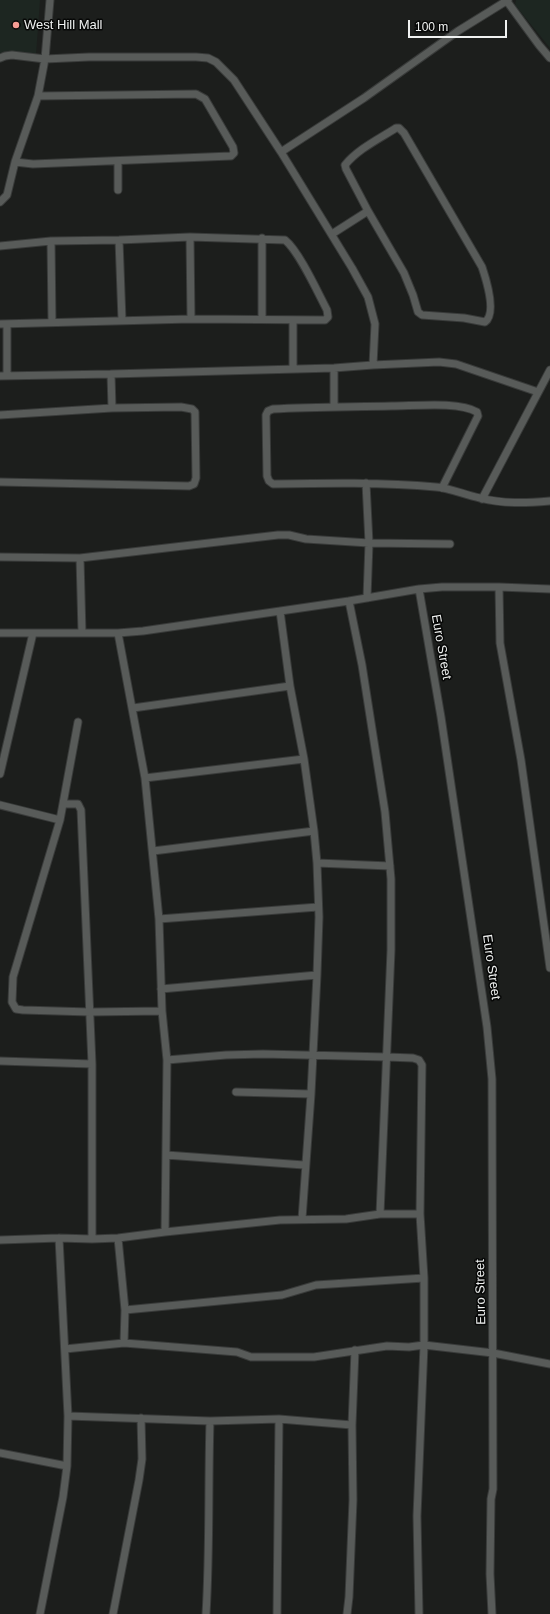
<!DOCTYPE html>
<style>
body{margin:0}
#map{position:relative;width:550px;height:1614px;overflow:hidden;background:#1c1e1c;font-family:Helvetica,sans-serif}
canvas{display:block}
.scale{position:absolute;left:408px;top:20px;width:99px;height:18px;box-sizing:border-box;border:2px solid #f0f2f1;border-top:0;padding-left:5px;font-size:12px;line-height:14px;white-space:nowrap;color:#f0f2f1;-webkit-text-stroke:3px #070807;paint-order:stroke}
</style>
<div id="map">
<canvas width="550" height="1614"></canvas>
<div class="scale">100 m</div>
</div>
<script>
const ctx = document.querySelector('canvas').getContext('2d');
ctx.lineJoin = 'round';
function fill(path, color) { ctx.fillStyle = color; ctx.fill(path, 'evenodd'); }
function strokePath(path, color, width, dash) { ctx.strokeStyle = color; ctx.lineWidth = width; ctx.lineCap = dash ? 'butt' : 'round'; ctx.setLineDash(dash || []); ctx.stroke(path); }
function write(font, color, halo, rows, align = 'center') {
  ctx.font = font + ' Helvetica,sans-serif'; ctx.lineWidth = 3; ctx.setLineDash([]); ctx.textBaseline = 'middle'; ctx.strokeStyle = halo; ctx.fillStyle = color; for (const [text, x, y, turn = 0] of rows) {
    ctx.save(); ctx.translate(x, y); ctx.rotate((+turn || 0) * Math.PI / 180); ctx.textAlign = isNaN(turn) ? turn : align; if (halo) ctx.strokeText(text, 0, 0); ctx.fillText(text, 0, 0); ctx.restore();
  }
}
fill(new Path2D(`
 M 0,0 L 40,0 L 36,55 L 0,59 Z
 M 516,0 L 550,0 L 550,48 L 515,5 Z`), '#1d2621');
const street = new Path2D(`
 M 506,0 L 539,45 L 550,58
 M 0,58 L 5,56 L 12,55 L 45,59 L 89,57 L 196,57 L 208,58 L 216,62 L 234,80 L 281,152 L 352,268 L 368,297 L 375,324 L 373,365
 M 396,128 L 399,128 L 404,133 L 482,267 C 486,279 497,313 485,322 L 464,318 L 422,315 L 418,312 L 413,295 L 404,273 L 368,211 L 346,169 L 345,165 C 358,149 379,139 396,128 Z
 M 281,152 L 364,98 L 458,31 L 508,0
 M 15,162 L 33,164 L 231,156 L 234,153 L 233,147 L 205,99 L 196,94 L 38,96
 M 118,190 L 118,161
 M 0,202 L 7,195 L 15,162 L 38,96 L 45,59 L 50,0
 M 332,234 L 368,211
 M 190,237 L 191,319
 M 262,238 L 262,319
 M 119,240 L 122,320
 M 51,241 L 52,322
 M 0,246 L 51,241 L 119,240 L 190,237 L 285,240 C 299,251 318,293 327,310 L 328,317 L 325,320 L 191,319 L 0,324
 M 293,320 L 293,369
 M 334,368 L 334,407
 M 111,374 L 112,408
 M 7,375 L 7,324
 M 0,376 L 111,374 L 334,368 L 373,365 L 439,362 L 456,364 L 538,392
 M 0,415 L 112,408 L 181,407 L 192,409 L 195,412 L 196,478 L 194,484 L 189,486 L 0,482
 M 366,483 L 369,543 L 367,598
 M 442,488 L 478,416 L 477,412 C 459,401 414,406 392,406 C 352,407 313,407 273,409 L 268,411 L 266,415 L 267,476 L 269,481 L 273,484 C 327,483 382,482 436,487 C 450,488 465,495 480,498 C 503,504 526,503 550,501
 M 482,499 L 550,370
 M 0,557 L 80,558 L 278,535 L 289,535 L 306,539 L 369,543 L 450,544
 M 80,558 L 82,633
 M 499,587 L 500,643 L 521,760 L 550,968
 M 419,589 L 441,717 L 487,1027 L 492,1079 L 493,1489 L 491,1499 L 490,1574 L 492,1614
 M 349,601 L 362,665 L 385,812 L 391,879 L 391,950 L 380,1214
 M 280,611 L 290,686 L 304,759 L 314,831 L 317,863 L 319,917 L 317,975 L 311,1094 L 302,1219
 M 0,633 L 118,633 L 143,631 L 349,601 L 419,589 L 442,587 L 499,587 L 550,589
 M 118,633 L 145,778 L 159,919 L 162,1011 L 167,1060 L 165,1232
 M 133,708 L 290,686
 M 78,722 L 60,820 L 13,977 L 12,1002 L 16,1009 L 23,1010 L 90,1012 L 162,1011
 M 0,774 L 33,633
 M 145,778 L 304,759
 M 63,804 L 78,804 L 81,810 L 92,1064 L 92,1239
 M 0,805 L 60,820
 M 153,851 L 314,831
 M 317,863 L 390,866
 M 159,919 L 318,907
 M 161,989 L 317,975
 M 167,1060 L 226,1055 L 263,1054 L 387,1057 L 413,1058 L 419,1060 L 422,1065 L 420,1214 L 424,1278 L 424,1345 L 417,1516 L 419,1614
 M 0,1061 L 92,1064
 M 236,1092 L 311,1094
 M 166,1155 L 304,1165
 M 118,1238 L 125,1310
 M 0,1240 L 59,1238 L 92,1239 L 118,1238 L 165,1232 L 280,1220 L 346,1219 L 380,1214 L 420,1214
 M 124,1343 L 125,1310 L 282,1295 L 316,1285 L 424,1278
 M 65,1349 L 124,1343 L 237,1352 L 251,1357 L 314,1357 L 387,1346 L 409,1347 L 424,1345 L 493,1353 L 550,1364
 M 68,1416 L 210,1421 L 279,1419 L 352,1425 L 355,1350
 M 0,1453 L 67,1466
 M 40,1614 L 63,1497 L 67,1466 L 68,1416 L 59,1238
 M 113,1614 L 139,1480 L 142,1459 L 141,1418
 M 206,1614 C 210,1550 208,1486 210,1421
 M 277,1614 L 279,1419
 M 347,1614 L 349,1597 L 353,1500 L 352,1425`);
strokePath(street, '#393b3a', 9);
strokePath(street, '#585b59', 7);
for (const [x, y, r, color] of [
 [16,25,4,"#f59c93"]
]) { const dot = new Path2D(); dot.arc(x, y, r, 0, 2 * Math.PI); ctx.fillStyle = color; ctx.fill(dot); strokePath(dot, '#070807', 1.5); }
write('13px', '#f0f2f1', '#070807', [
 ["West Hill Mall",24,25]
], 'left');
write('13px', '#f0f2f1', '#070807', [
 ["Euro Street",441,647,80],
 ["Euro Street",491,967,82],
 ["Euro Street",481,1292,-91]
]);
</script>
